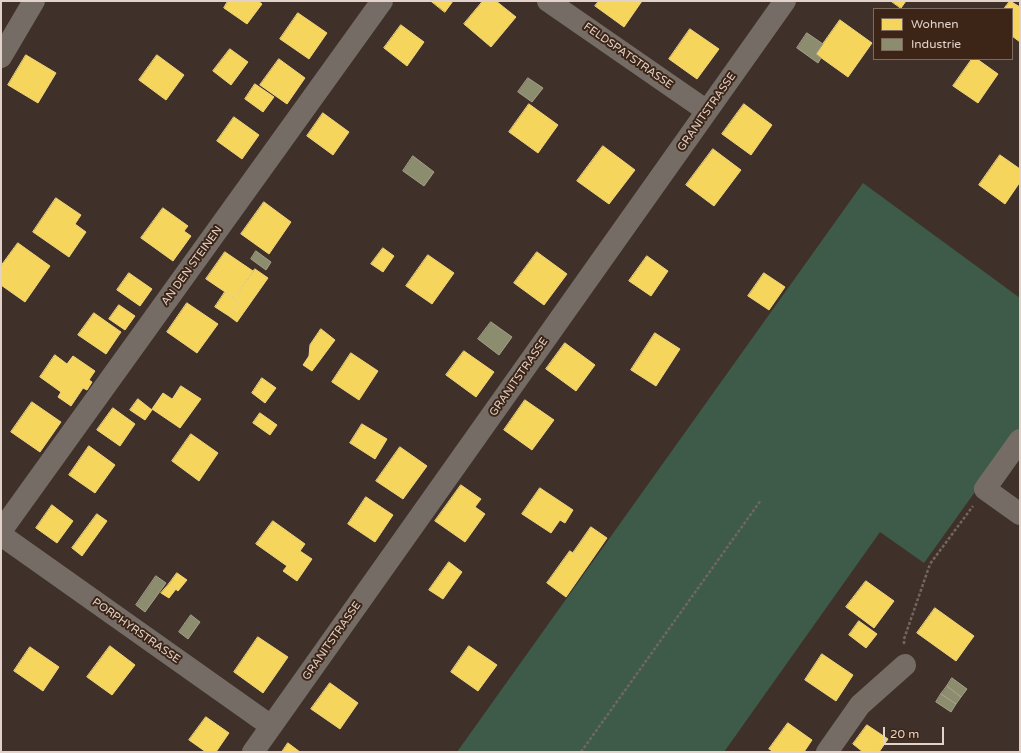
<!DOCTYPE html>
<style>
body{margin:0}
#map{position:relative;width:1021px;height:753px;overflow:hidden;background:#3f3129;font-family:"Varela Round",sans-serif}
canvas{display:block}
.frame{position:absolute;inset:0;border:2px solid #e2d2c9;pointer-events:none}
.legend{position:absolute;left:873px;top:8px;width:140px;height:52px;box-sizing:border-box;background:#3c2517;border:1px solid #7e6a5e;margin:0;padding:5px 7px;list-style:none;font-size:12px;color:#e2d2c9}
.legend li{display:flex;align-items:center;gap:8px;height:20px}
.legend b{width:20px;border:1px solid #7e6a5e}
.scale{position:absolute;left:883px;top:727px;width:61px;height:18px;box-sizing:border-box;border:2px solid #e2d2c9;border-top:0;padding-left:5px;font-size:12px;line-height:14px;white-space:nowrap;color:#e2d2c9;-webkit-text-stroke:3px #3c2517;paint-order:stroke}
</style>
<div id="map">
<canvas width="1021" height="753"></canvas>
<div class="frame"></div>
<ul class="legend">
<li><b style="height:11px;background:#f6d55c"></b>Wohnen</li>
<li><b style="height:11px;background:#8c8c6e"></b>Industrie</li>
</ul>
<div class="scale">20 m</div>
</div>
<script>
const ctx = document.querySelector('canvas').getContext('2d');
ctx.lineJoin = 'round';
function fill(path, color) { ctx.fillStyle = color; ctx.fill(path, 'evenodd'); }
function strokePath(path, color, width, dash) { ctx.strokeStyle = color; ctx.lineWidth = width; ctx.lineCap = dash ? 'butt' : 'round'; ctx.setLineDash(dash || []); ctx.stroke(path); }
function write(font, color, halo, rows, align = 'center') {
  ctx.font = font + ' "Varela Round",sans-serif'; ctx.lineWidth = 4; ctx.setLineDash([]); ctx.textBaseline = 'middle'; ctx.strokeStyle = halo; ctx.fillStyle = color; for (const [text, x, y, turn = 0] of rows) {
    ctx.save(); ctx.translate(x, y); ctx.rotate((+turn || 0) * Math.PI / 180); ctx.textAlign = isNaN(turn) ? turn : align; if (halo) ctx.strokeText(text, 0, 0); ctx.fillText(text, 0, 0); ctx.restore();
  }
}
fill(new Path2D(`
 M 863,183 L 1020,298 L 1020,429 L 924,563 L 880,532 L 724,752 L 457,752 Z`), '#3d5b48');
const homes = new Path2D(`
 M 228,1 L 258,1 L 262,4 L 247,24 L 224,8 Z
 M 431,1 L 453,1 L 445,12 Z
 M 483,1 L 496,1 L 516,17 L 491,47 L 464,24 Z
 M 599,1 L 642,1 L 624,27 L 595,6 Z
 M 891,1 L 906,1 L 901,8 Z
 M 1010,1 L 1020,7 L 1020,42 L 1012,36 L 1012,9 L 1004,9 Z
 M 298,13 L 327,33 L 309,59 L 280,39 Z
 M 840,20 L 872,43 L 848,77 L 816,54 Z
 M 401,25 L 424,42 L 407,66 L 384,48 Z
 M 690,29 L 719,49 L 697,79 L 669,59 Z
 M 230,49 L 248,62 L 231,85 L 213,71 Z
 M 26,55 L 56,73 L 38,103 L 8,85 Z
 M 157,55 L 184,75 L 166,100 L 139,80 Z
 M 279,59 L 305,78 L 287,104 L 260,85 Z
 M 972,59 L 977,59 L 998,74 L 978,103 L 953,86 Z
 M 255,84 L 274,97 L 263,112 L 245,99 Z
 M 529,104 L 558,125 L 538,153 L 509,132 Z
 M 744,104 L 772,125 L 751,155 L 722,134 Z
 M 323,113 L 349,132 L 333,155 L 307,136 Z
 M 234,117 L 259,135 L 242,159 L 217,141 Z
 M 603,146 L 635,170 L 609,204 L 577,181 Z
 M 713,149 L 741,170 L 714,206 L 686,185 Z
 M 1000,155 L 1020,169 L 1020,182 L 1005,204 L 979,185 Z
 M 56,198 L 81,215 L 75,224 L 86,232 L 69,257 L 33,232 Z
 M 264,202 L 291,222 L 269,254 L 241,234 Z
 M 163,208 L 188,226 L 184,231 L 191,236 L 173,261 L 141,238 Z
 M 18,243 L 50,266 L 25,302 L 1,285 L 1,266 Z
 M 383,248 L 394,256 L 383,272 L 371,264 Z
 M 225,252 L 253,271 L 234,298 L 206,279 Z
 M 537,252 L 567,274 L 544,305 L 514,283 Z
 M 428,255 L 454,273 L 432,304 L 406,286 Z
 M 647,256 L 668,271 L 651,296 L 629,281 Z
 M 255,269 L 268,278 L 237,322 L 229,316 L 239,302 L 234,298 Z
 M 129,273 L 152,289 L 140,306 L 117,290 Z
 M 764,273 L 785,287 L 769,310 L 748,296 Z
 M 225,292 L 239,302 L 229,316 L 215,307 Z
 M 187,303 L 218,324 L 197,353 L 167,332 Z
 M 119,305 L 135,316 L 125,330 L 109,319 Z
 M 94,313 L 121,332 L 106,354 L 78,335 Z
 M 321,329 L 335,340 L 312,371 L 303,365 L 309,356 L 310,345 Z
 M 655,333 L 680,349 L 656,386 L 631,370 Z
 M 565,343 L 595,365 L 576,391 L 546,369 Z
 M 464,351 L 494,372 L 476,397 L 446,375 Z
 M 351,353 L 378,371 L 359,400 L 332,382 Z
 M 55,355 L 67,364 L 73,356 L 95,371 L 89,380 L 92,382 L 87,390 L 83,388 L 71,406 L 58,397 L 61,392 L 40,377 Z
 M 262,378 L 276,388 L 265,403 L 252,393 Z
 M 181,386 L 201,399 L 180,428 L 152,409 L 163,393 L 172,399 Z
 M 138,399 L 152,410 L 145,420 L 130,410 Z
 M 525,400 L 554,420 L 532,450 L 504,430 Z
 M 32,402 L 61,422 L 40,452 L 11,432 Z
 M 113,408 L 135,424 L 120,446 L 97,430 Z
 M 260,413 L 277,425 L 270,435 L 253,423 Z
 M 362,424 L 387,439 L 375,459 L 350,443 Z
 M 191,434 L 218,453 L 199,481 L 172,461 Z
 M 89,446 L 115,465 L 95,493 L 69,475 Z
 M 400,447 L 427,466 L 403,499 L 376,481 Z
 M 461,485 L 481,499 L 475,507 L 485,514 L 465,542 L 435,521 Z
 M 540,488 L 573,510 L 565,523 L 560,520 L 551,533 L 522,514 Z
 M 366,497 L 393,515 L 375,542 L 348,524 Z
 M 52,505 L 73,521 L 57,543 L 36,528 Z
 M 97,514 L 107,521 L 82,556 L 72,548 Z
 M 273,521 L 305,544 L 300,551 L 312,559 L 297,581 L 283,571 L 287,566 L 256,544 Z
 M 591,527 L 607,538 L 589,564 L 573,553 Z
 M 570,551 L 589,564 L 566,597 L 547,583 Z
 M 449,562 L 462,572 L 443,599 L 429,590 Z
 M 177,573 L 187,580 L 178,591 L 169,584 Z
 M 866,581 L 894,601 L 874,628 L 846,607 Z
 M 169,584 L 176,589 L 169,598 L 161,593 Z
 M 935,608 L 974,636 L 956,661 L 917,633 Z
 M 859,621 L 877,634 L 866,648 L 849,635 Z
 M 258,637 L 288,657 L 263,693 L 234,672 Z
 M 110,646 L 135,665 L 112,695 L 87,677 Z
 M 469,646 L 497,665 L 478,691 L 451,672 Z
 M 30,647 L 59,667 L 43,691 L 14,671 Z
 M 822,654 L 853,675 L 836,701 L 805,680 Z
 M 330,683 L 358,703 L 340,729 L 311,709 Z
 M 206,717 L 229,733 L 216,752 L 206,752 L 189,740 Z
 M 788,723 L 812,740 L 804,752 L 774,752 L 769,749 Z
 M 867,725 L 888,739 L 879,752 L 863,752 L 853,744 Z
 M 288,743 L 300,752 L 282,752 Z`);
fill(homes, '#f6d55c');
strokePath(homes, '#f0d47d', 1);
const industry = new Path2D(`
 M 807,33 L 823,44 L 816,54 L 821,58 L 818,63 L 797,48 Z
 M 528,78 L 543,88 L 532,102 L 518,92 Z
 M 413,156 L 434,172 L 424,186 L 403,171 Z
 M 256,251 L 271,262 L 266,270 L 251,259 Z
 M 491,322 L 512,337 L 499,355 L 478,339 Z
 M 156,576 L 166,583 L 145,612 L 136,605 Z
 M 191,615 L 200,622 L 188,639 L 179,632 Z
 M 952,678 L 967,689 L 961,697 L 947,686 Z
 M 947,686 L 961,697 L 956,704 L 941,694 Z
 M 941,694 L 956,704 L 951,712 L 936,702 Z`);
fill(industry, '#8c8c6e');
strokePath(industry, '#a6a189', 1);
strokePath(new Path2D(`
 M 904,644 L 904,639 L 930,564 L 973,506
 M 581,752 L 761,500`), '#716761', 2.5, [3, 2]);
strokePath(new Path2D(`
 M 548,1 L 707,111
 M 1,57 L 34,1
 M 1020,440 L 985,489 L 1020,514
 M 1,531 L 382,1
 M 1,535 L 271,726
 M 253,752 L 785,1
 M 827,752 L 860,705 L 905,665`), '#756c66', 22);
write('11px', '#e2d2c9', '#3c2517', [
 ["FELDSPATSTRASSE",628,56,35],
 ["GRANITSTRASSE",707,112,-55],
 ["AN DEN STEINEN",192,266,-54],
 ["GRANITSTRASSE",519,377,-55],
 ["PORPHYRSTRASSE",136,631,35],
 ["GRANITSTRASSE",332,641,-55]
]);
</script>
